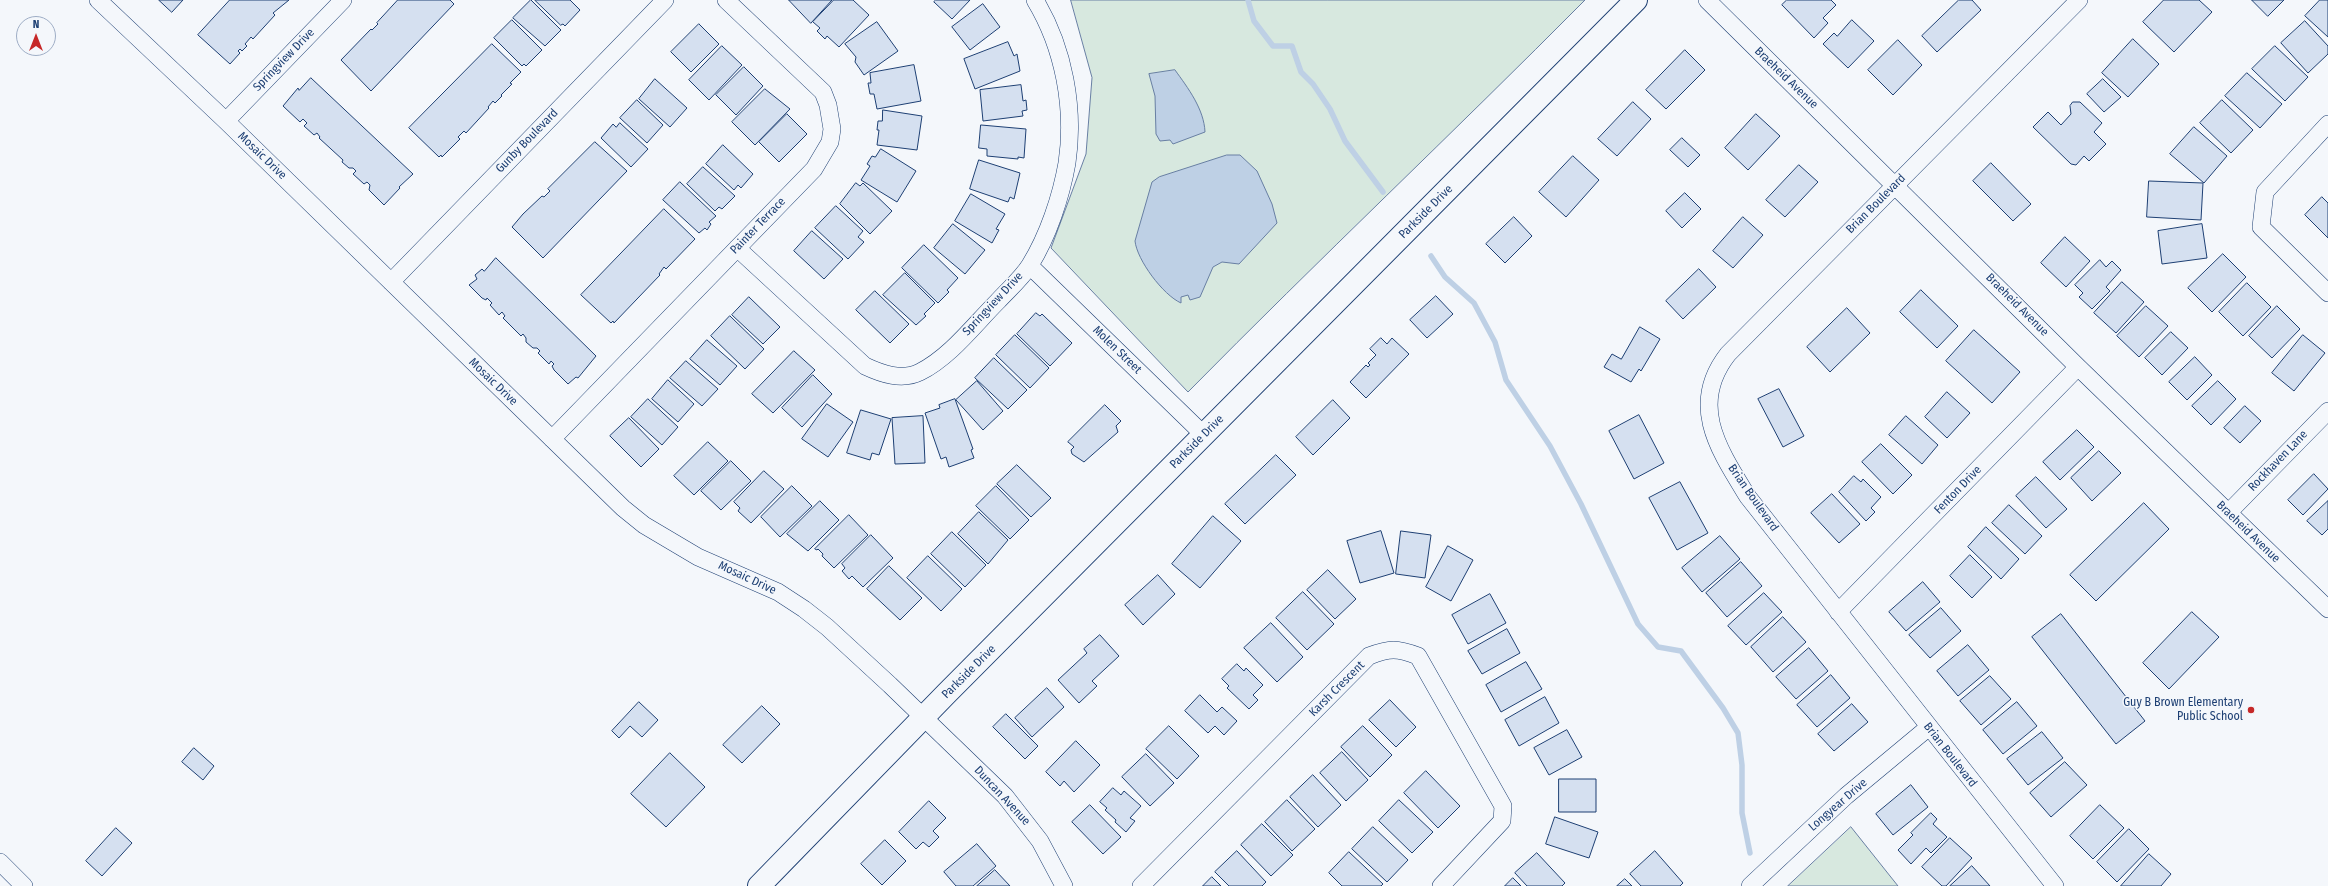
<!DOCTYPE html>
<style>
body{margin:0}
#map{position:relative;width:2328px;height:886px;overflow:hidden;background:#f4f7fb;font-family:"Fira Sans Condensed",sans-serif}
canvas{display:block}
.north{position:absolute;left:16px;top:16px;width:40px;height:40px;box-sizing:border-box;background:#f4f7fb;border:1px solid #9eadc5;border-radius:50%;rotate:0deg;font-size:11px;font-weight:700;line-height:16px;text-align:center;color:#1d3f73}
.north::after{content:'';display:block;margin:auto;width:14px;height:18px;background:#c62828;clip-path:polygon(50% 0,100% 100%,50% 72%,0 100%)}
</style>
<div id="map">
<canvas width="2328" height="886"></canvas>
<div class="north">N</div>
</div>
<script>
const ctx = document.querySelector('canvas').getContext('2d');
ctx.lineJoin = 'round';
function fill(path, color) { ctx.fillStyle = color; ctx.fill(path, 'evenodd'); }
function strokePath(path, color, width, dash) { ctx.strokeStyle = color; ctx.lineWidth = width; ctx.lineCap = dash ? 'butt' : 'round'; ctx.setLineDash(dash || []); ctx.stroke(path); }
function write(font, color, halo, rows, align = 'center') {
  ctx.font = font + ' "Fira Sans Condensed",sans-serif'; ctx.lineWidth = 3; ctx.setLineDash([]); ctx.textBaseline = 'middle'; ctx.strokeStyle = halo; ctx.fillStyle = color; for (const [text, x, y, turn = 0] of rows) {
    ctx.save(); ctx.translate(x, y); ctx.rotate((+turn || 0) * Math.PI / 180); ctx.textAlign = isNaN(turn) ? turn : align; if (halo) ctx.strokeText(text, 0, 0); ctx.fillText(text, 0, 0); ctx.restore();
  }
}
const green = new Path2D(`
 M 1071,0 L 1585,0 C 1454,132 1318,260 1188,392 L 1051,248 L 1086,154 L 1092,78 Z
 M 1851,827 L 1898,886 L 1788,886 Z`);
fill(green, '#d7e8df');
strokePath(green, '#687fa3', 1);
const water = new Path2D(`
 M 1175,70 C 1188,88 1204,109 1205,132 L 1173,144 L 1170,140 L 1160,141 L 1156,134 L 1155,96 L 1149,74 Z
 M 1227,155 L 1240,155 L 1257,171 L 1272,204 L 1277,223 L 1239,264 L 1222,262 L 1213,267 L 1200,297 L 1190,300 L 1188,295 L 1181,297 L 1181,303 C 1163,295 1137,260 1135,241 L 1152,182 L 1159,177 Z`);
fill(water, '#bed0e5');
strokePath(water, '#687fa3', 1);
strokePath(new Path2D(`
 M 1248,0 L 1254,21 L 1273,46 L 1292,46 L 1301,72 L 1313,84 L 1330,109 L 1345,141 L 1383,192
 M 1431,256 L 1445,277 L 1474,303 L 1495,342 L 1506,380 L 1550,446 L 1581,504 L 1638,624 L 1658,647 L 1681,651 L 1723,708 L 1738,733 L 1742,765 L 1742,813 L 1750,853`), '#bed0e5', 5.5);
const building = new Path2D(`
 M 159,0 L 183,0 L 172,12 Z
 M 230,0 L 289,0 L 273,13 L 275,15 L 253,39 L 251,37 L 245,44 L 247,46 L 242,51 L 240,49 L 238,51 L 240,53 L 230,64 L 198,35 Z
 M 398,0 L 450,0 L 454,4 L 371,91 L 341,60 L 371,29 L 372,30 L 378,24 L 377,23 Z
 M 531,0 L 561,30 L 545,46 L 513,18 Z
 M 535,0 L 570,0 L 580,10 L 565,26 L 563,24 L 561,25 Z
 M 789,0 L 832,0 L 811,23 Z
 M 834,0 L 853,0 L 869,15 L 839,47 L 827,36 L 825,39 L 817,31 L 820,28 L 813,22 Z
 M 936,0 L 970,0 L 952,19 L 934,2 Z
 M 1787,0 L 1831,0 L 1836,5 L 1823,18 L 1828,23 L 1814,38 L 1782,5 Z
 M 1959,0 L 1972,0 L 1981,10 L 1937,52 L 1922,36 Z
 M 2164,0 L 2199,0 L 2212,12 L 2174,52 L 2143,22 Z
 M 2252,0 L 2284,0 L 2268,16 Z
 M 2320,0 L 2328,0 L 2328,37 L 2305,16 Z
 M 983,4 L 1000,27 L 970,50 L 952,27 Z
 M 512,20 L 542,50 L 526,66 L 524,64 L 522,66 L 494,38 Z
 M 1852,20 L 1874,41 L 1848,68 L 1823,44 L 1834,33 L 1837,36 Z
 M 2305,21 L 2328,46 L 2328,54 L 2308,73 L 2281,43 Z
 M 877,22 L 898,51 L 864,75 L 855,62 L 856,57 L 845,44 Z
 M 699,24 L 719,44 L 691,72 L 671,52 Z
 M 2133,39 L 2159,64 L 2128,97 L 2102,73 Z
 M 1898,40 L 1922,65 L 1893,95 L 1868,70 Z
 M 1008,42 L 1014,56 L 1017,54 L 1020,71 L 975,89 L 964,59 Z
 M 492,44 L 521,72 L 510,83 L 512,84 L 501,95 L 502,96 L 495,103 L 493,101 L 488,107 L 489,108 L 466,133 L 464,131 L 458,137 L 460,139 L 442,157 L 441,155 L 439,157 L 409,128 Z
 M 722,46 L 742,65 L 709,100 L 689,80 Z
 M 2275,46 L 2308,77 L 2285,101 L 2252,69 Z
 M 1685,50 L 1705,70 L 1666,109 L 1646,90 Z
 M 914,65 L 921,101 L 877,109 L 874,94 L 870,94 L 868,83 L 871,83 L 870,73 Z
 M 744,67 L 763,86 L 736,115 L 716,95 Z
 M 2247,73 L 2282,104 L 2260,128 L 2225,96 Z
 M 311,78 L 413,174 L 399,187 L 400,188 L 384,205 L 369,190 L 370,185 L 367,182 L 364,184 L 353,174 L 356,171 L 353,168 L 349,168 L 342,162 L 343,160 L 319,138 L 320,137 L 317,133 L 314,135 L 304,126 L 307,123 L 303,119 L 300,122 L 283,106 L 298,88 L 299,90 Z
 M 655,79 L 687,108 L 670,127 L 639,99 Z
 M 2103,79 L 2121,97 L 2104,112 L 2087,94 Z
 M 1021,85 L 1023,101 L 1026,100 L 1027,110 L 1022,111 L 1023,116 L 983,121 L 980,90 Z
 M 765,89 L 790,109 L 755,145 L 732,122 Z
 M 637,100 L 663,125 L 647,143 L 620,118 Z
 M 2222,100 L 2253,130 L 2231,153 L 2200,123 Z
 M 1633,102 L 1651,119 L 1617,156 L 1598,139 Z
 M 2073,102 L 2080,102 L 2102,123 L 2094,132 L 2106,144 L 2089,161 L 2084,156 L 2076,165 L 2071,164 L 2033,127 L 2048,112 L 2061,125 L 2071,114 L 2070,106 Z
 M 883,110 L 922,116 L 917,150 L 877,145 L 879,130 L 877,130 L 878,121 L 882,121 Z
 M 787,114 L 807,134 L 779,162 L 759,142 Z
 M 1756,114 L 1780,136 L 1748,170 L 1725,148 Z
 M 620,123 L 648,149 L 631,167 L 601,138 L 613,124 L 616,127 Z
 M 981,125 L 1026,129 L 1024,158 L 1018,157 L 1018,159 L 987,156 L 987,149 L 979,148 Z
 M 2194,127 L 2227,156 L 2204,183 L 2170,154 Z
 M 1682,138 L 1700,155 L 1688,167 L 1670,150 Z
 M 595,142 L 627,171 L 543,258 L 512,227 L 523,214 L 542,196 L 544,197 L 550,191 L 548,189 Z
 M 723,145 L 753,174 L 741,188 L 738,185 L 734,190 L 706,164 Z
 M 881,149 L 916,171 L 897,202 L 861,180 L 870,166 L 867,164 L 872,156 L 875,157 Z
 M 1573,156 L 1599,180 L 1566,217 L 1539,192 Z
 M 979,160 L 1020,173 L 1014,199 L 1010,197 L 1008,202 L 970,189 Z
 M 1991,163 L 2031,204 L 2013,221 L 1973,181 Z
 M 1799,165 L 1818,182 L 1785,217 L 1766,200 Z
 M 703,167 L 735,196 L 722,209 L 719,207 L 715,211 L 687,184 Z
 M 2149,181 L 2203,183 L 2201,220 L 2147,217 Z
 M 680,182 L 716,216 L 709,222 L 711,224 L 707,230 L 705,228 L 699,233 L 663,200 Z
 M 856,183 L 860,186 L 863,183 L 892,211 L 870,234 L 840,204 Z
 M 1685,193 L 1701,209 L 1682,228 L 1666,211 Z
 M 971,194 L 1005,214 L 996,229 L 999,230 L 992,243 L 955,221 Z
 M 2322,197 L 2328,203 L 2328,238 L 2305,215 Z
 M 836,206 L 863,231 L 858,237 L 864,242 L 848,259 L 815,228 Z
 M 664,209 L 695,239 L 666,269 L 664,267 L 659,274 L 660,275 L 614,323 L 613,321 L 611,323 L 581,295 Z
 M 1514,217 L 1532,236 L 1505,263 L 1486,244 Z
 M 1743,217 L 1763,235 L 1733,268 L 1713,251 Z
 M 953,224 L 985,250 L 965,274 L 934,248 Z
 M 2202,224 L 2207,258 L 2162,264 L 2158,231 Z
 M 812,231 L 843,259 L 824,279 L 794,251 Z
 M 2065,237 L 2090,261 L 2066,287 L 2041,263 Z
 M 924,245 L 958,278 L 947,290 L 949,292 L 938,303 L 902,268 Z
 M 2223,254 L 2246,277 L 2212,312 L 2188,288 Z
 M 496,258 L 596,356 L 578,378 L 576,377 L 568,384 L 554,370 L 552,366 L 554,364 L 551,361 L 549,364 L 538,353 L 540,351 L 537,348 L 533,348 L 526,342 L 526,338 L 523,334 L 521,336 L 503,318 L 505,316 L 502,312 L 499,315 L 490,305 L 492,303 L 487,298 L 486,300 L 482,298 L 469,285 L 477,279 L 475,275 L 482,269 L 484,271 Z
 M 2100,260 L 2106,267 L 2112,261 L 2121,270 L 2106,287 L 2110,291 L 2092,309 L 2079,297 L 2083,293 L 2075,285 Z
 M 1699,269 L 1716,287 L 1683,319 L 1666,301 Z
 M 905,273 L 935,303 L 924,314 L 926,316 L 916,325 L 883,295 Z
 M 2122,282 L 2144,302 L 2116,333 L 2094,313 Z
 M 2247,283 L 2271,307 L 2243,336 L 2219,312 Z
 M 1921,290 L 1958,326 L 1937,348 L 1900,312 Z
 M 875,291 L 909,324 L 890,343 L 856,310 Z
 M 1436,296 L 1453,314 L 1427,338 L 1410,320 Z
 M 749,297 L 780,327 L 763,344 L 732,315 Z
 M 2146,306 L 2168,326 L 2139,357 L 2117,336 Z
 M 2277,306 L 2300,329 L 2272,358 L 2249,336 Z
 M 1847,308 L 1870,333 L 1830,372 L 1807,347 Z
 M 1036,313 L 1040,316 L 1042,314 L 1072,343 L 1050,366 L 1017,334 Z
 M 730,316 L 764,349 L 745,369 L 711,336 Z
 M 1640,327 L 1660,339 L 1641,371 L 1639,369 L 1631,382 L 1604,367 L 1612,354 L 1621,359 Z
 M 1974,330 L 2020,372 L 1992,403 L 1946,361 Z
 M 2171,332 L 2188,348 L 2162,375 L 2145,358 Z
 M 1015,335 L 1049,368 L 1030,388 L 996,355 Z
 M 2303,335 L 2325,353 L 2294,391 L 2272,373 Z
 M 1381,338 L 1387,344 L 1392,338 L 1409,354 L 1366,398 L 1350,382 L 1366,365 L 1368,367 L 1370,365 L 1368,363 L 1376,355 L 1370,349 Z
 M 707,340 L 737,366 L 720,385 L 690,359 Z
 M 794,351 L 815,370 L 773,413 L 752,394 Z
 M 2195,357 L 2212,375 L 2187,400 L 2169,382 Z
 M 994,358 L 1027,390 L 1008,409 L 975,378 Z
 M 686,361 L 718,389 L 702,406 L 670,378 Z
 M 813,375 L 832,394 L 802,427 L 782,408 Z
 M 668,380 L 694,404 L 678,422 L 652,399 Z
 M 977,381 L 1003,411 L 983,430 L 956,400 Z
 M 2218,381 L 2236,399 L 2211,425 L 2192,406 Z
 M 1779,389 L 1804,436 L 1783,447 L 1758,399 Z
 M 1947,392 L 1970,413 L 1947,438 L 1925,417 Z
 M 648,399 L 678,427 L 662,445 L 631,417 Z
 M 955,399 L 973,449 L 971,450 L 974,458 L 949,467 L 946,457 L 941,459 L 925,413 L 940,408 L 939,405 Z
 M 1333,400 L 1350,418 L 1313,455 L 1296,437 Z
 M 827,404 L 853,422 L 828,457 L 802,439 Z
 M 1105,405 L 1121,421 L 1116,426 L 1118,432 L 1084,462 L 1072,454 L 1071,450 L 1074,447 L 1068,442 Z
 M 2245,406 L 2261,421 L 2240,443 L 2224,428 Z
 M 861,410 L 891,419 L 879,455 L 872,453 L 870,460 L 847,453 Z
 M 1639,415 L 1664,463 L 1634,479 L 1609,431 Z
 M 923,416 L 925,463 L 895,464 L 892,418 Z
 M 1906,416 L 1938,445 L 1922,464 L 1889,435 Z
 M 629,418 L 659,449 L 641,467 L 610,436 Z
 M 2077,430 L 2094,447 L 2060,480 L 2043,462 Z
 M 708,442 L 728,461 L 694,495 L 674,476 Z
 M 1881,444 L 1912,475 L 1893,494 L 1862,462 Z
 M 2099,451 L 2121,473 L 2092,501 L 2071,478 Z
 M 1276,455 L 1296,475 L 1245,524 L 1225,504 Z
 M 731,461 L 751,481 L 721,510 L 701,491 Z
 M 1017,465 L 1051,498 L 1031,517 L 997,484 Z
 M 764,471 L 784,489 L 751,523 L 738,511 L 740,508 L 734,502 Z
 M 2314,474 L 2328,489 L 2303,515 L 2288,500 Z
 M 1854,476 L 1861,482 L 1863,479 L 1881,497 L 1871,508 L 1875,512 L 1866,521 L 1839,492 Z
 M 2036,477 L 2067,509 L 2046,528 L 2016,496 Z
 M 1680,482 L 1708,533 L 1677,550 L 1649,498 Z
 M 792,486 L 812,506 L 780,537 L 761,517 Z
 M 996,486 L 1029,520 L 1010,539 L 976,506 Z
 M 1832,494 L 1860,524 L 1839,543 L 1811,513 Z
 M 820,501 L 839,520 L 808,551 L 787,534 Z
 M 2328,501 L 2328,529 L 2322,535 L 2307,521 Z
 M 2144,503 L 2169,529 L 2096,601 L 2070,575 Z
 M 2009,505 L 2042,536 L 2025,554 L 1992,523 Z
 M 979,512 L 1008,540 L 988,564 L 958,534 Z
 M 849,515 L 868,535 L 834,568 L 822,556 L 823,554 L 818,549 L 817,550 L 815,549 Z
 M 1213,516 L 1241,541 L 1200,588 L 1172,564 Z
 M 1986,527 L 2019,559 L 2001,579 L 1968,547 Z
 M 1381,531 L 1394,573 L 1360,583 L 1347,541 Z
 M 1401,531 L 1431,535 L 1425,578 L 1396,574 Z
 M 952,532 L 986,565 L 965,587 L 931,554 Z
 M 871,535 L 893,558 L 863,587 L 852,576 L 849,579 L 842,571 L 845,568 L 842,564 Z
 M 1720,536 L 1740,559 L 1702,592 L 1682,568 Z
 M 1448,546 L 1473,560 L 1451,601 L 1426,587 Z
 M 1970,555 L 1992,577 L 1972,598 L 1950,576 Z
 M 928,556 L 962,589 L 941,611 L 907,578 Z
 M 1741,562 L 1762,586 L 1727,617 L 1706,593 Z
 M 889,566 L 922,598 L 900,620 L 867,589 Z
 M 1328,570 L 1356,599 L 1335,619 L 1307,590 Z
 M 1158,575 L 1175,594 L 1143,625 L 1125,605 Z
 M 1923,582 L 1940,602 L 1906,631 L 1889,612 Z
 M 1303,592 L 1334,624 L 1307,650 L 1276,618 Z
 M 1764,593 L 1782,612 L 1746,645 L 1728,626 Z
 M 1490,594 L 1506,623 L 1468,644 L 1452,615 Z
 M 1941,608 L 1961,631 L 1930,658 L 1909,635 Z
 M 2192,612 L 2219,637 L 2169,689 L 2143,663 Z
 M 2061,614 L 2145,721 L 2116,744 L 2032,637 Z
 M 1783,617 L 1806,642 L 1773,672 L 1751,647 Z
 M 1271,623 L 1303,657 L 1277,682 L 1244,648 Z
 M 1507,629 L 1520,653 L 1482,674 L 1468,651 Z
 M 1100,635 L 1119,656 L 1092,681 L 1097,686 L 1079,703 L 1058,680 L 1087,653 L 1084,649 Z
 M 1968,645 L 1989,670 L 1958,696 L 1937,671 Z
 M 1809,648 L 1828,671 L 1796,699 L 1776,677 Z
 M 1526,662 L 1542,689 L 1501,712 L 1486,685 Z
 M 1237,664 L 1244,671 L 1246,668 L 1263,685 L 1253,695 L 1258,700 L 1249,709 L 1227,688 L 1229,686 L 1222,679 Z
 M 1831,675 L 1850,698 L 1817,727 L 1797,705 Z
 M 1990,676 L 2011,699 L 1981,725 L 1960,701 Z
 M 1047,688 L 1064,707 L 1032,737 L 1015,718 Z
 M 1200,695 L 1217,712 L 1222,707 L 1237,721 L 1224,735 L 1215,726 L 1208,733 L 1185,711 Z
 M 1545,697 L 1559,723 L 1519,746 L 1505,720 Z
 M 1390,700 L 1416,727 L 1396,747 L 1369,720 Z
 M 639,702 L 658,720 L 642,737 L 630,726 L 619,738 L 612,731 Z
 M 2017,702 L 2037,726 L 2003,754 L 1983,730 Z
 M 1852,704 L 1868,722 L 1834,751 L 1818,734 Z
 M 762,706 L 780,724 L 742,763 L 723,745 Z
 M 1006,714 L 1038,746 L 1025,759 L 993,727 Z
 M 1169,726 L 1199,756 L 1177,779 L 1146,749 Z
 M 1363,726 L 1392,755 L 1370,777 L 1341,747 Z
 M 1567,730 L 1582,757 L 1549,775 L 1534,748 Z
 M 2042,732 L 2063,758 L 2028,785 L 2007,759 Z
 M 1076,741 L 1100,765 L 1074,792 L 1064,781 L 1060,786 L 1046,772 Z
 M 194,748 L 214,766 L 203,780 L 182,762 Z
 M 1342,752 L 1368,780 L 1346,801 L 1320,773 Z
 M 670,753 L 705,787 L 666,827 L 631,794 Z
 M 1146,754 L 1174,783 L 1150,806 L 1122,777 Z
 M 2065,762 L 2087,785 L 2051,817 L 2030,793 Z
 M 1426,771 L 1460,806 L 1438,828 L 1404,793 Z
 M 1313,775 L 1341,805 L 1318,827 L 1290,797 Z
 M 1559,779 L 1596,779 L 1596,812 L 1559,812 Z
 M 1911,785 L 1928,807 L 1893,835 L 1876,814 Z
 M 1113,788 L 1121,795 L 1124,791 L 1141,806 L 1130,818 L 1135,821 L 1126,832 L 1115,822 L 1116,820 L 1105,810 L 1107,808 L 1100,802 Z
 M 1287,800 L 1315,829 L 1292,851 L 1265,822 Z
 M 1399,800 L 1433,832 L 1412,853 L 1379,821 Z
 M 929,801 L 946,818 L 933,831 L 939,837 L 929,847 L 923,842 L 916,849 L 899,832 Z
 M 1090,805 L 1121,837 L 1103,854 L 1072,822 Z
 M 2100,805 L 2124,828 L 2093,859 L 2070,836 Z
 M 1931,813 L 1937,819 L 1933,824 L 1947,837 L 1931,853 L 1926,848 L 1911,864 L 1898,850 L 1913,835 L 1911,833 Z
 M 1555,817 L 1598,832 L 1589,858 L 1546,844 Z
 M 1262,824 L 1293,855 L 1271,876 L 1241,845 Z
 M 1373,827 L 1408,860 L 1387,882 L 1352,849 Z
 M 116,828 L 132,843 L 102,876 L 86,861 Z
 M 2129,829 L 2149,849 L 2117,882 L 2097,862 Z
 M 1950,838 L 1972,858 L 1946,886 L 1942,886 L 1922,867 Z
 M 885,840 L 906,861 L 882,885 L 861,864 Z
 M 977,844 L 996,866 L 973,886 L 956,886 L 944,872 Z
 M 1237,851 L 1266,882 L 1262,886 L 1229,886 L 1215,872 Z
 M 1655,851 L 1683,883 L 1680,886 L 1641,886 L 1630,874 Z
 M 1349,852 L 1383,884 L 1381,886 L 1342,886 L 1329,873 Z
 M 1537,853 L 1565,883 L 1562,886 L 1527,886 L 1515,873 Z
 M 2149,854 L 2171,874 L 2161,886 L 2121,886 Z
 M 1972,866 L 1990,886 L 1950,886 Z
 M 995,870 L 1010,886 L 977,886 Z
 M 1212,877 L 1221,886 L 1203,886 Z
 M 1513,878 L 1521,886 L 1505,886 Z
 M 1625,879 L 1632,886 L 1617,886 Z`);
fill(building, '#d5e0f0');
strokePath(building, '#1d3f73', 1);
const minor = new Path2D(`
 M 98,0 L 226,121 L 623,508 L 644,525 L 698,557 L 778,592 L 804,609 L 827,627 L 890,685 L 1005,796 L 1040,841 L 1064,886
 M 1707,0 L 2078,367 L 2328,609
 M 226,121 L 343,0
 M 2328,124 L 2265,192 L 2261,227 L 2328,293
 M 737,248 L 865,366 C 882,374 902,381 920,372 C 950,357 974,325 998,301 C 1008,290 1022,278 1030,265 C 1048,236 1061,197 1067,163 C 1075,108 1064,48 1035,0
 M 1030,266 L 1204,435
 M 391,282 L 665,0
 M 552,439 L 814,169 L 830,142 L 832,129 L 828,105 L 823,92 L 726,0
 M 2229,512 L 2328,411
 M 1838,612 L 2078,367
 M 0,862 L 24,886
 M 1141,886 L 1369,656 C 1390,648 1397,648 1418,656 L 1503,806 L 1502,821 L 1441,886
 M 1750,886 L 1846,796 L 1929,727
 M 2055,886 L 1748,497 C 1719,450 1688,405 1728,354 L 2079,0`);
const secondary = new Path2D(`
 M 759,886 L 947,693 L 1636,0`);
strokePath(minor, '#1d3f73', 18);
strokePath(secondary, '#1d3f73', 24);
strokePath(minor, '#f4f7fb', 17);
strokePath(secondary, '#f4f7fb', 22);
for (const [x, y, r, color] of [
 [2251,710,4,"#c62828"]
]) { const dot = new Path2D(); dot.arc(x, y, r, 0, 2 * Math.PI); ctx.fillStyle = color; ctx.fill(dot); strokePath(dot, '#f4f7fb', 1.5); }
write('12px', '#1d3f73', '#f4f7fb', [
 ["Springview Drive",284,60,-46],
 ["Braeheid Avenue",1786,78,44],
 ["Gunby Boulevard",527,141,-46],
 ["Mosaic Drive",262,156,44],
 ["Brian Boulevard",1876,204,-45],
 ["Parkside Drive",1426,212,-45],
 ["Painter Terrace",758,226,-46],
 ["Springview Drive",993,304,-47],
 ["Braeheid Avenue",2017,305,45],
 ["Molen Street",1117,350,44],
 ["Mosaic Drive",493,382,44],
 ["Parkside Drive",1197,442,-45],
 ["Rockhaven Lane",2278,461,-46],
 ["Fenton Drive",1958,490,-46],
 ["Brian Boulevard",1753,498,55],
 ["Braeheid Avenue",2248,532,44],
 ["Mosaic Drive",747,578,25],
 ["Parkside Drive",969,672,-45],
 ["Karsh Crescent",1337,689,-45],
 ["Brian Boulevard",1950,755,52],
 ["Duncan Avenue",1002,796,47],
 ["Longyear Drive",1838,805,-41]
]);
write('12px', '#1d3f73', '#f4f7fb', [
 ["Guy B Brown Elementary",2243,703],
 ["Public School",2243,717]
], 'right');
</script>
